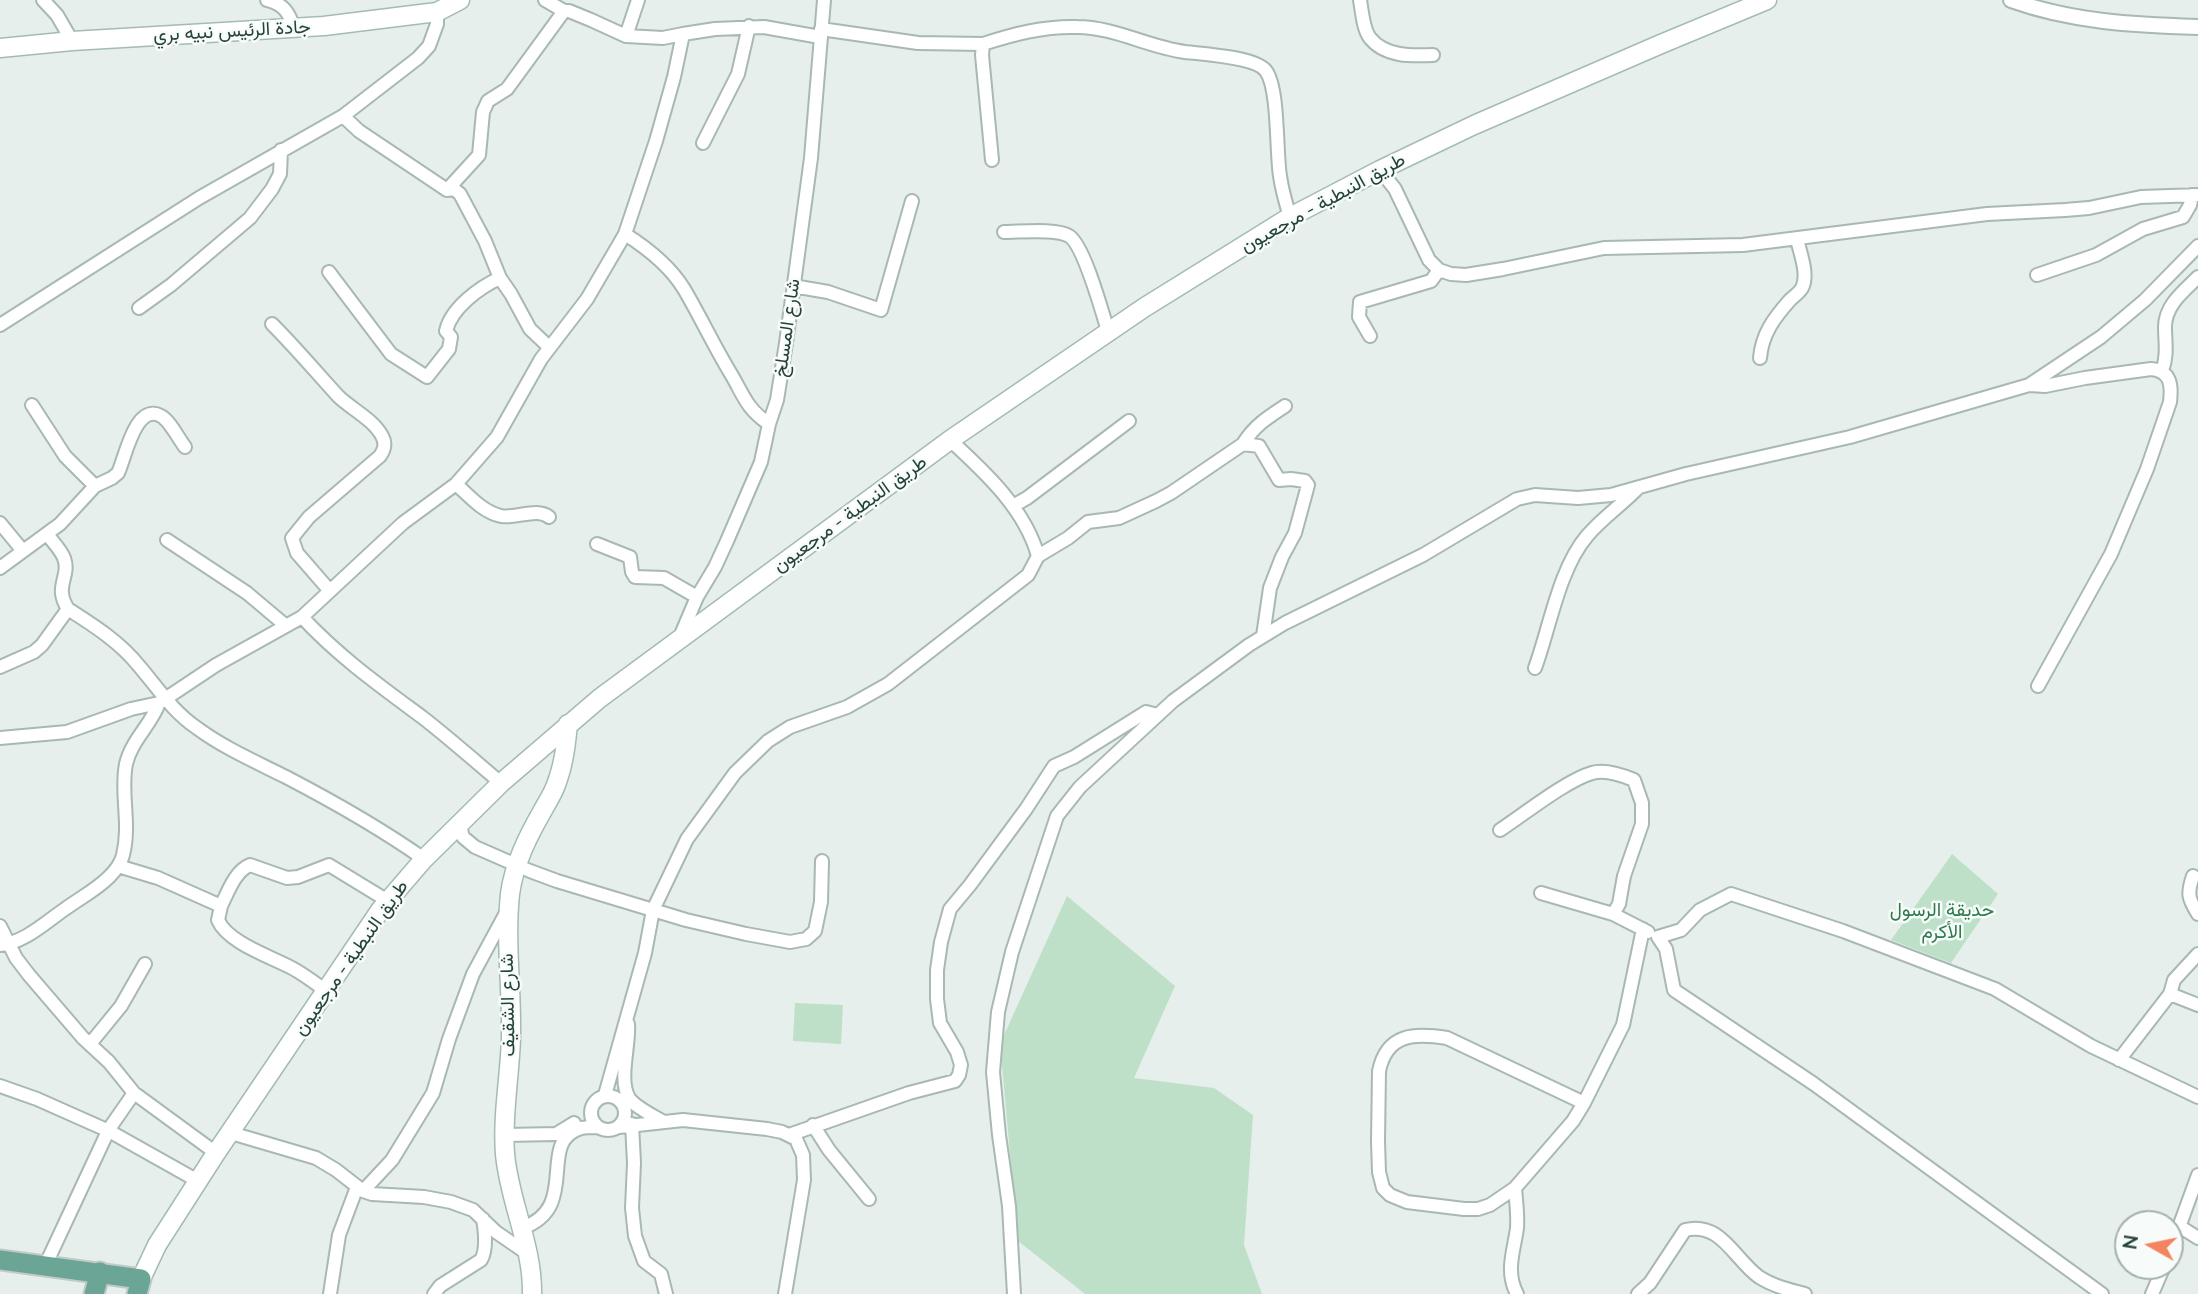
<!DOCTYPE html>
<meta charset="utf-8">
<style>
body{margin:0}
#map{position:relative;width:2198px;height:1294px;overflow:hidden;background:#e6efeb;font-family:Mulish,sans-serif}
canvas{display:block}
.north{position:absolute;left:2114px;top:1210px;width:70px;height:70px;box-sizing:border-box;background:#f7fbf9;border:2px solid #a3b1ad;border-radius:50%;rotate:279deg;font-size:19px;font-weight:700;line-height:28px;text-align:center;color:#24423a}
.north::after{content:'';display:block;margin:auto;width:24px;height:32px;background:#f4845f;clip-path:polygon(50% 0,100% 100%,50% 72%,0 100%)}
</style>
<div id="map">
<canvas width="2198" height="1294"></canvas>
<div class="north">N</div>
</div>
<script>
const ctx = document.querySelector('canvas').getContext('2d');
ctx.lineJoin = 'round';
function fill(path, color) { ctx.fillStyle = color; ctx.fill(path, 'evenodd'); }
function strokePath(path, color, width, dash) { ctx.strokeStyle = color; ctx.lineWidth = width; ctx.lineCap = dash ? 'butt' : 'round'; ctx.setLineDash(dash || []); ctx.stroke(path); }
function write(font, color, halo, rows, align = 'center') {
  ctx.font = font + ' Mulish,Vazirmatn,sans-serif'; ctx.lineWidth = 5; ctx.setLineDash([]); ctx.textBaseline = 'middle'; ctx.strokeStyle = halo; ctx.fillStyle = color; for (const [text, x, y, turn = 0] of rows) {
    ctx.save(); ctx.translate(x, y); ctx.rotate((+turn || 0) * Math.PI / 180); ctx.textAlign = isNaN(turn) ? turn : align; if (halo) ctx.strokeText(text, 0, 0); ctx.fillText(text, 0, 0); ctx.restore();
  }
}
fill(new Path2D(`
 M 1952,854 L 1998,894 L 1951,963 L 1891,940 Z
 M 1067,896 L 1175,986 L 1134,1078 L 1214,1088 L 1253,1115 L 1244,1245 L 1262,1294 L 1085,1294 L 1018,1241 L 1000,1044 Z
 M 795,1003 L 843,1005 L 841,1044 L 793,1041 Z`), '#bfe0c8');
const minor = new Path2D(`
 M 43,0 L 57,15 L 72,41
 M 267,0 C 284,4 289,13 294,28
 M 545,0 L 564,11 L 569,11 L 591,20 L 626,36 L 663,38 L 683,34
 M 1360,0 C 1362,11 1363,29 1370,38 C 1385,57 1412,56 1433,55
 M 821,29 L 918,43 L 983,44 L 982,55 L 992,160
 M 626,36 L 638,0
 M 983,44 C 1014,34 1044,26 1077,27 C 1114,27 1148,47 1185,52 C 1203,54 1256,57 1266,71 C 1279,89 1276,152 1280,176 C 1282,190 1286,204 1290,217
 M 343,116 L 359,131 L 447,190 L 454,189 L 460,194 L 485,241 L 500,278 L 511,294 L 530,329 L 549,347
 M 703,143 L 738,74 L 749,26
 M 1380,170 L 1395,189 L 1429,260 L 1439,270 L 1451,274 L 1466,275 L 1503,269 L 1604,248 L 1743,245 L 1987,214 L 2065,210 L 2089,208 L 2141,197 L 2198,195
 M 447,190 L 479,155 L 483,112 L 488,101 L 507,89 L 564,11
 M 1004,232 C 1020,232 1057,228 1069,236 C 1084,245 1102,312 1108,331
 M 625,234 C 647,248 670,266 684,289 C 700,316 714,346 731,374 C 744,396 746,408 769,424
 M 329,272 L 391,354 L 427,377 L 449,349 L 451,337 L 446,331 C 451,308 480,287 500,278
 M 2037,275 L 2096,255 L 2143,229 L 2183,217 L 2190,205 L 2192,195
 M 793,286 L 828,292 L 881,310 L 912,201
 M 139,308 L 171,285 L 250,218 L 272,189 L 280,174 L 281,150
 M 272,324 C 295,347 316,372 338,396 C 351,409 373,419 382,436 C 386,443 385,449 380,456 L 309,517 L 292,538 L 297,553 L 330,591
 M 0,325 L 199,198 L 343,116 L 418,58 L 429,46 L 437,24 L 437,12
 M 1370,336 L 1359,317 L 1360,302 L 1431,281 L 1439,270
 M 1760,358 C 1762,334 1774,318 1790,300 C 1793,297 1799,293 1802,288 C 1809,275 1800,253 1797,239
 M 2162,371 C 2168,355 2165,342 2165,327 C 2165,305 2184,291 2198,277
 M 2029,385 L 2045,386 L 2085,378 L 2151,369 C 2171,371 2172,385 2170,402 L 2147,469 L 2111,554 L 2038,686
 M 32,405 L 65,456 L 95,486
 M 950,440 C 985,472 1025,509 1038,556
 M 1243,444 C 1254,426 1268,417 1285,406
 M 456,484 C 469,496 483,512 501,516 C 516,519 537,507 549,517
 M 1013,506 L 1027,498 L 1129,421
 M 0,523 L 23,551
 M 167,540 L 247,593 L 285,625
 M 597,544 L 630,557 L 632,572 L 635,577 L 664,578 L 697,597
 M 0,568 L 60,524 L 95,486 L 112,478 L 118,473 C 125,459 135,402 161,416 C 170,421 178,438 185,447
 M 68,609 C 93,625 120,642 139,666 C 158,688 172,711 197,728 C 224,748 256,762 286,777 C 334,802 380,828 424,859
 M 302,617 L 403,523 L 456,484 L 497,437 L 541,359 L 587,299 L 625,234 L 656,141 L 674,77 L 683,34 L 715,29 L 764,27 L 820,37
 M 680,637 L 697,597 L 715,567 L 727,541 L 761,462 L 769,424 L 777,400 L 786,343 L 811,158 L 824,0
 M 0,667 L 34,652 L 42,645 L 68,609 C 53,586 71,577 64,558 C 61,550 52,541 47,534
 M 1535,668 C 1550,627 1559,569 1587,536 C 1602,518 1623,504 1639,487
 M 0,738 L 67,732 L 131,709 L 159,703 L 216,665 L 302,617 C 338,656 380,686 422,717 C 449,738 475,761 501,783
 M 460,826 L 463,837 L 475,847 L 530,871 L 557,881 L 686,920 L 746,934 L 790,942 L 806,939 L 815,931 L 821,902 L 822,861
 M 1500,830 C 1523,815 1567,780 1592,773 C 1605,769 1622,775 1634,780 L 1642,803 L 1642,824 L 1624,876 L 1619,904 L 1613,914 L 1648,932
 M 118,866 L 158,878 L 221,906 L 218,920 C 227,942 269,956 290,967 C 302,973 314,982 326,991
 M 2193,876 C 2187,894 2188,898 2198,914
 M 1541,893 L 1613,914
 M 221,906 C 228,892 235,871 250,865 L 287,878 L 298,877 L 329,865 L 388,901
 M 0,926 L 16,958 L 29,975 L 83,1038 L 109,1062 L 134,1093 L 216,1153
 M 0,945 C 24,943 46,922 65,909 C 80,898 96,890 109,877 C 115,871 121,864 123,855 C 131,823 120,793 126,764 C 131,741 151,725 159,703
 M 2198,954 L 2174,980 L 2170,994 L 2198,1005
 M 628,1024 C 630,1044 618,1080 629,1098 C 635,1107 652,1115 662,1121
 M 90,1044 L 121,1006 L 145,964
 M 2119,1060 L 2170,994
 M 0,1086 L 37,1099 L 109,1131 L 198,1181
 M 605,1095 L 645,953 L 653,910 L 687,839 L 735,773 L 768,741 L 790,727 L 847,707 L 888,684 L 1028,575 L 1038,556 L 1068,538 L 1088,522 L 1119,518 L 1156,501 L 1171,493 L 1243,444 L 1259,446 L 1279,480 L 1291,479 L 1305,481 L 1308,485 L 1295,533 L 1282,557 L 1270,588 L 1263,636
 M591 1113a17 17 0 1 1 34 0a17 17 0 1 1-34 0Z
 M 1584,1103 L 1447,1038 C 1415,1033 1387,1033 1379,1071 L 1378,1141 L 1379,1172 L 1383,1188 L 1390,1195 L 1407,1202 L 1464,1209 L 1478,1209 L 1490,1205 L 1515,1188 L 1573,1121 L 1584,1103 L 1623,1025 L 1643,929
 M 632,1124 L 634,1163 L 632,1208 L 635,1236 L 644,1261 L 661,1274 L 666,1294
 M 813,1125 L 829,1150 L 869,1199
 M 619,1127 L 683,1120 L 767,1129 L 782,1132 L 796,1139 L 803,1155 L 804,1180 L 785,1294
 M 231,1133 L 316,1158 L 336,1170 L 363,1191 L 372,1194 L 424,1197 L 451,1202 L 473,1210 L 496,1232 L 528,1254
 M 505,1135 L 556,1134 L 574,1123
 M 789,1135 L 909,1093 L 955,1081 L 959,1075 L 961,1065 L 957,1052 L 940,1023 L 937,999 L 937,970 L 941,942 L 950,909 L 970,885 L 1026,809 L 1054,766 L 1074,757 L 1146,712 L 1158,715
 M 1515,1188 C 1516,1201 1518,1215 1517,1228 C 1514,1251 1505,1271 1517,1294
 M 363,1191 L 392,1160 L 433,1093 L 449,1039 L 473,974 L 507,911
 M 2179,1226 L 2198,1238
 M 522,1228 C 582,1207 535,1142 581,1128 C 586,1127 593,1127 598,1127
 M 2170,1252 L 2198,1175
 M 46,1264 L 109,1129 L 134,1093
 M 330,1294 L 339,1235 L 357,1187
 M 434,1294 L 440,1286 L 481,1260 C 487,1250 485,1231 483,1219
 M 1014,1294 L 1009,1206 L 999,1135 L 993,1072 L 998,1012 L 1012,952 L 1057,816 L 1080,787 L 1173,701 L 1249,645 L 1285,623 L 1423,555 L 1517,499 L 1535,495 L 1578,498 L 1611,495 L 1686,474 L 1850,437 L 2029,385 L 2101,337 L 2145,300 L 2198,246
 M 1638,1294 L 1650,1283 L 1685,1230 C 1721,1221 1734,1259 1759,1277 C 1773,1286 1789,1290 1805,1294
 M 2102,1294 L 1814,1084 L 1674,990 L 1666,949 L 1658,937 L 1681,930 L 1700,910 L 1731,894 L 1843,931 L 1995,989 L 2091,1046 L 2198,1097
 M 2152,1294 L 2164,1266`);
const tertiary = new Path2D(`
 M 2011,0 C 2072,22 2134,25 2198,27`);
const secondary = new Path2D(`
 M 0,48 L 72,41 L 324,26 L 437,12 L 460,0
 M 141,1279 L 157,1245 L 216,1153 L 381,909 L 424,859 L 501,783 L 600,698 L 950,440 L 1145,307 L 1290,217 L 1380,170 L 1474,125 L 1661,44 L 1767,0
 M 532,1294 C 533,1246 509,1201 505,1154 C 502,1115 510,1076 511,1037 C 512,989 505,942 510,894 C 514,864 528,836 543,810 C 548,801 554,792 557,782 C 564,763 566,744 568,724`);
const primary = new Path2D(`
 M 0,1260 L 141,1279 L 137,1294
 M 94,1294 L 100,1272`);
strokePath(minor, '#a8b8b2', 16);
strokePath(tertiary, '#a8b8b2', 18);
strokePath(secondary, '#a4bbb3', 21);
strokePath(primary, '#c2cac8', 23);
strokePath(minor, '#fff', 12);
strokePath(tertiary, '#fff', 14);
strokePath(secondary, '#fff', 18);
strokePath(primary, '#6aa596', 19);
write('19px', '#24423a', '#f7fbf9', [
 ["جادة الرئيس نبيه بري",232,31,-3],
 ["طريق النبطية - مرجعيون",1323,203,-29],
 ["شارع المسلخ",787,328,-82],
 ["طريق النبطية - مرجعيون",850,514,-36],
 ["طريق النبطية - مرجعيون",351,958,-55],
 ["شارع الشقيف",508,1005,-91]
]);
write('19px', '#2d7a4b', '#f7fbf9', [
 ["حديقة الرسول",1942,910],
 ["الأكرم",1942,932]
]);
</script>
